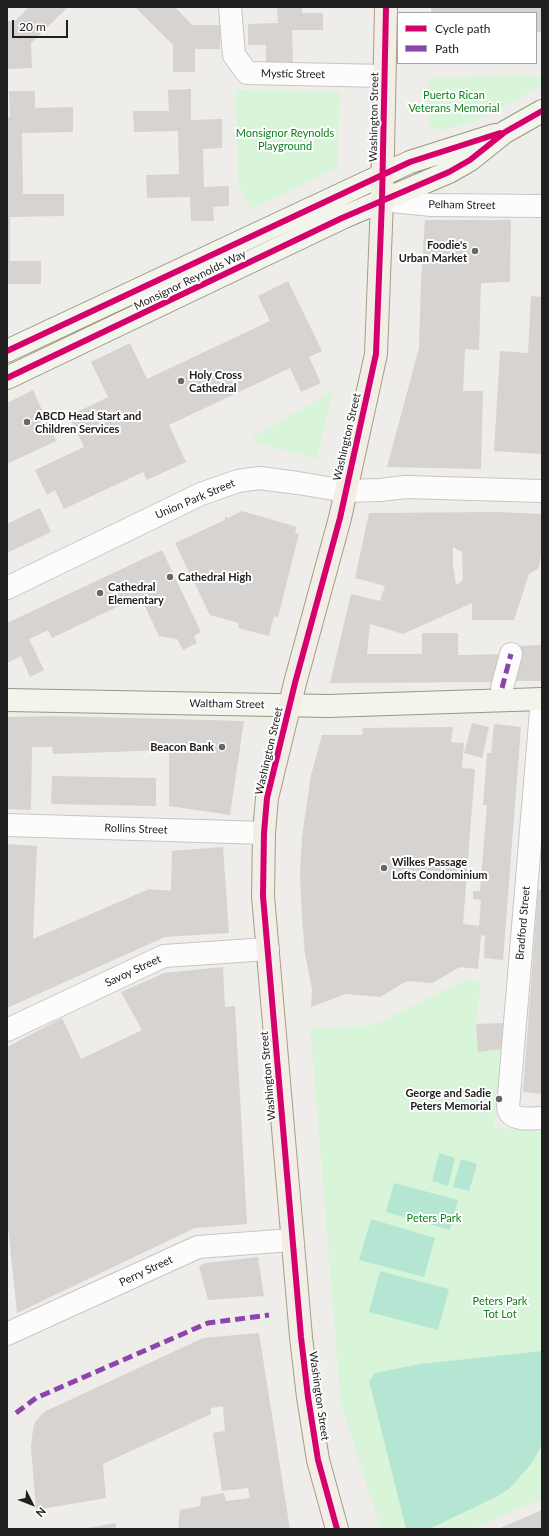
<!DOCTYPE html>
<style>
body{margin:0}
#map{position:relative;width:549px;height:1536px;overflow:hidden;background:#efede9;font-family:Lato,sans-serif}
canvas{display:block}
.frame{position:absolute;inset:0;border:8px solid #202020;pointer-events:none}
.legend{position:absolute;left:397px;top:12px;width:140px;height:52px;box-sizing:border-box;background:#fff;border:1px solid #a6a6a6;margin:0;padding:5px 7px;list-style:none;font-size:12px;color:#202020}
.legend li{display:flex;align-items:center;gap:8px;height:20px}
.legend b{width:20px;border:1px solid #a6a6a6}
.north{position:absolute;left:12px;top:1484px;width:40px;height:40px;-webkit-text-stroke:3px #fff;paint-order:stroke;rotate:132deg;font-size:11px;font-weight:700;line-height:16px;text-align:center;color:#202020}
.north::after{content:'';display:block;margin:auto;width:14px;height:18px;background:#202020;clip-path:polygon(50% 0,100% 100%,50% 72%,0 100%)}
.scale{position:absolute;left:12px;top:20px;width:56px;height:18px;box-sizing:border-box;border:2px solid #202020;border-top:0;padding-left:5px;font-size:12px;line-height:14px;white-space:nowrap;color:#202020;-webkit-text-stroke:3px #fff;paint-order:stroke}
</style>
<div id="map">
<canvas width="549" height="1536"></canvas>
<div class="frame"></div>
<ul class="legend">
<li><b style="height:5px;background:#d6006c"></b>Cycle path</li>
<li><b style="height:5px;background:#8e44ad"></b>Path</li>
</ul>
<div class="north">N</div>
<div class="scale">20 m</div>
</div>
<script>
const ctx = document.querySelector('canvas').getContext('2d');
ctx.lineJoin = 'round';
function fill(path, color) { ctx.fillStyle = color; ctx.fill(path, 'evenodd'); }
function strokePath(path, color, width, dash) { ctx.strokeStyle = color; ctx.lineWidth = width; ctx.lineCap = dash ? 'butt' : 'round'; ctx.setLineDash(dash || []); ctx.stroke(path); }
function write(font, color, halo, rows, align = 'center') {
  ctx.font = font + ' Lato,sans-serif'; ctx.lineWidth = 4; ctx.setLineDash([]); ctx.textBaseline = 'middle'; ctx.strokeStyle = halo; ctx.fillStyle = color; for (const [text, x, y, turn = 0] of rows) {
    ctx.save(); ctx.translate(x, y); ctx.rotate((+turn || 0) * Math.PI / 180); ctx.textAlign = isNaN(turn) ? turn : align; if (halo) ctx.strokeText(text, 0, 0); ctx.fillText(text, 0, 0); ctx.restore();
  }
}
fill(new Path2D(`
 M 542,76 L 542,85 C 526,94 445,144 431,126 C 424,117 428,89 429,77 Z
 M 236,90 L 340,91 L 337,168 L 251,209 L 238,183 Z
 M 333,391 L 317,459 L 256,443 L 253,437 Z
 M 466,980 L 481,981 L 476,1024 L 478,1052 L 502,1049 L 494,1128 L 542,1131 L 542,1499 L 473,1529 L 381,1529 L 341,1405 L 310,1028 L 372,1025 Z`), '#d8f4d9');
fill(new Path2D(`
 M 439,1153 L 455,1158 L 448,1186 L 432,1181 Z
 M 461,1159 L 477,1164 L 469,1191 L 453,1187 Z
 M 394,1183 L 458,1200 L 450,1230 L 386,1212 Z
 M 371,1219 L 435,1238 L 424,1277 L 359,1260 Z
 M 380,1271 L 449,1289 L 438,1330 L 369,1312 Z
 M 542,1351 L 542,1445 L 531,1464 L 510,1488 L 498,1496 L 429,1529 L 406,1529 L 369,1381 L 375,1373 L 420,1364 Z`), '#b5e6d4');
fill(new Path2D(`
 M 29,7 L 68,7 L 31,43 L 32,68 L 8,69 L 7,21 L 15,21 Z
 M 135,7 L 175,7 L 192,25 L 220,25 L 220,49 L 195,49 L 195,72 L 173,72 L 173,45 Z
 M 277,7 L 302,7 L 302,13 L 323,13 L 323,30 L 292,30 L 293,65 L 266,66 L 266,45 L 248,45 L 248,24 L 278,23 Z
 M 431,7 L 542,7 L 542,32 L 536,32 L 536,13 L 431,13 Z
 M 191,89 L 191,120 L 222,119 L 222,148 L 203,149 L 204,187 L 229,186 L 229,206 L 213,207 L 214,221 L 191,221 L 190,197 L 147,198 L 146,175 L 179,174 L 178,131 L 134,132 L 133,111 L 169,111 L 168,90 Z
 M 9,91 L 35,91 L 35,108 L 73,107 L 73,132 L 22,133 L 23,194 L 64,194 L 64,216 L 10,217 L 10,261 L 41,261 L 41,284 L 7,284 L 7,117 L 10,117 Z
 M 425,220 L 511,220 L 510,282 L 481,283 L 479,350 L 465,349 L 463,391 L 483,391 L 481,469 L 387,467 L 419,348 L 421,282 Z
 M 288,281 L 322,351 L 309,357 L 321,383 L 301,392 L 290,368 L 169,425 L 186,462 L 147,480 L 143,472 L 64,509 L 55,490 L 47,495 L 35,470 L 84,447 L 69,416 L 108,397 L 91,362 L 130,343 L 147,379 L 270,321 L 258,296 Z
 M 531,296 L 542,297 L 542,454 L 494,451 L 500,351 L 528,353 Z
 M 33,390 L 56,441 L 7,464 L 7,403 Z
 M 40,508 L 51,532 L 7,553 L 7,524 Z
 M 242,511 L 297,527 L 295,533 L 299,534 L 278,617 L 274,616 L 269,636 L 238,628 L 239,623 L 210,615 L 175,543 L 225,520 L 225,516 L 228,518 Z
 M 498,512 L 542,514 L 542,552 L 538,569 L 529,574 L 514,620 L 472,620 L 472,603 L 403,634 L 370,624 L 367,654 L 422,654 L 422,633 L 458,633 L 458,655 L 509,654 L 502,682 L 330,683 L 351,594 L 380,601 L 385,586 L 355,578 L 369,513 ZM 453,547 L 462,552 L 463,580 L 456,585 L 453,565 Z
 M 162,550 L 201,632 L 194,636 L 197,643 L 183,650 L 177,639 L 159,636 L 140,596 L 52,638 L 48,630 L 29,639 L 44,670 L 30,677 L 21,656 L 7,663 L 7,623 Z
 M 542,645 L 542,681 L 507,681 L 515,646 Z
 M 52,716 L 244,721 L 230,815 L 169,806 L 169,750 L 53,754 L 52,747 L 32,747 L 31,810 L 7,809 L 7,717 Z
 M 472,723 L 489,727 L 482,758 L 464,753 Z
 M 494,724 L 521,727 L 503,960 L 484,958 L 485,936 L 481,935 L 478,969 L 460,967 L 432,983 L 407,981 L 380,997 L 346,994 L 311,1007 L 312,989 L 305,954 L 302,918 L 300,873 L 302,837 L 307,802 L 311,775 L 322,735 L 362,735 L 363,728 L 453,727 L 451,742 L 464,743 L 462,768 L 475,769 L 463,924 L 479,926 L 481,900 L 473,899 L 473,891 L 480,891 L 487,805 L 483,805 L 487,753 L 491,753 Z
 M 52,776 L 156,778 L 156,806 L 51,804 Z
 M 7,844 L 37,846 L 33,939 L 149,889 L 171,891 L 172,851 L 223,847 L 229,933 L 165,937 L 7,1008 Z
 M 538,890 L 542,890 L 542,1094 L 523,1092 Z
 M 223,967 L 225,1007 L 235,1006 L 247,1224 L 195,1228 L 17,1313 L 7,1218 L 7,1047 L 62,1018 L 81,1059 L 142,1030 L 121,992 L 164,973 Z
 M 504,1023 L 502,1049 L 478,1052 L 476,1024 Z
 M 258,1257 L 264,1296 L 208,1300 L 199,1266 L 206,1263 Z
 M 259,1333 L 290,1529 L 178,1529 L 180,1510 L 200,1506 L 201,1497 L 224,1493 L 226,1501 L 250,1498 L 248,1488 L 222,1491 L 213,1433 L 225,1431 L 223,1406 L 211,1408 L 211,1414 L 103,1464 L 106,1498 L 36,1510 L 31,1447 L 33,1429 L 35,1422 L 41,1415 L 46,1411 L 203,1338 Z
 M 542,1510 L 542,1529 L 498,1529 Z
 M 116,1523 L 116,1529 L 87,1529 L 87,1528 Z`), '#d6d3d0');
const street = new Path2D(`
 M 230,7 L 234,55 L 247,73 L 384,76
 M 382,200 L 432,205 L 542,206
 M 7,588 L 201,494 L 238,481 L 259,478 L 298,483 L 345,491 L 380,490 L 406,487 L 542,491
 M 502,688 L 511,654
 M 542,699 L 508,1107 C 510,1122 531,1118 542,1118
 M 7,825 L 264,833
 M 7,1030 L 164,956 L 268,949
 M 7,1334 L 198,1247 L 292,1240`);
const secondary = new Path2D(`
 M 7,351 L 410,162 L 495,135
 M 7,378 L 342,218 L 449,172 L 470,160 L 505,132 L 542,111
 M 7,700 L 328,706 L 542,699`);
const primary = new Path2D(`
 M 337,1529 L 318,1460 L 308,1397 L 301,1337 L 263,896 L 264,833 L 267,798 L 295,683 L 340,518 L 376,354 L 382,200 L 386,7`);
strokePath(street, '#c7c6c5', 24);
strokePath(secondary, '#969980', 24);
strokePath(primary, '#a69d85', 24);
strokePath(street, '#fdfcfc', 22);
strokePath(secondary, '#f3f4ec', 22);
strokePath(primary, '#f2ede6', 22);
strokePath(new Path2D(`
 M 502,688 L 511,654
 M 16,1413 L 36,1398 L 208,1323 L 269,1315`), '#8e44ad', 5, [10, 5]);
strokePath(new Path2D(`
 M 7,351 L 410,162 L 500,133
 M 7,378 L 342,218 L 449,172 L 470,160 L 505,132 L 542,111
 M 337,1529 L 318,1460 L 308,1397 L 301,1337 L 263,896 L 264,833 L 267,798 L 295,683 L 340,518 L 376,354 L 382,200 L 386,7`), '#d6006c', 6);
for (const [x, y, r, color] of [
 [475,251,4,"#686866"],
 [181,381,4,"#686866"],
 [27,422,4,"#686866"],
 [170,577,4,"#686866"],
 [100,593,4,"#686866"],
 [222,747,4,"#686866"],
 [384,868,4,"#686866"],
 [499,1099,4,"#686866"]
]) { const dot = new Path2D(); dot.arc(x, y, r, 0, 2 * Math.PI); ctx.fillStyle = color; ctx.fill(dot); strokePath(dot, '#fff', 1.5); }
write('11px', '#202020', '#fff', [
 ["Mystic Street",293,74,1],
 ["Washington Street",374,117,-89],
 ["Pelham Street",462,205,1],
 ["Monsignor Reynolds Way",190,280,-26],
 ["Washington Street",347,437,-77],
 ["Union Park Street",195,499,-23],
 ["Waltham Street",227,704,1],
 ["Washington Street",269,751,-77],
 ["Rollins Street",136,829,2],
 ["Bradford Street",523,923,-85],
 ["Savoy Street",133,971,-25],
 ["Washington Street",268,1076,-95],
 ["Perry Street",146,1271,-25],
 ["Washington Street",319,1396,82]
]);
write('11px', '#0b821b', '#fff', [
 ["Puerto Rican",454,95],
 ["Veterans Memorial",454,108],
 ["Monsignor Reynolds",285,133],
 ["Playground",285,146],
 ["Peters Park",434,1218],
 ["Peters Park",500,1301],
 ["Tot Lot",500,1314]
]);
write('bold 11px', '#202020', '#fff', [
 ["Foodie's",467,245,"right"],
 ["Urban Market",467,258,"right"],
 ["Holy Cross",189,375],
 ["Cathedral",189,388],
 ["ABCD Head Start and",35,416],
 ["Children Services",35,429],
 ["Cathedral High",178,577],
 ["Cathedral",108,587],
 ["Elementary",108,600],
 ["Beacon Bank",214,747,"right"],
 ["Wilkes Passage",392,862],
 ["Lofts Condominium",392,875],
 ["George and Sadie",491,1093,"right"],
 ["Peters Memorial",491,1106,"right"]
], 'left');
</script>
